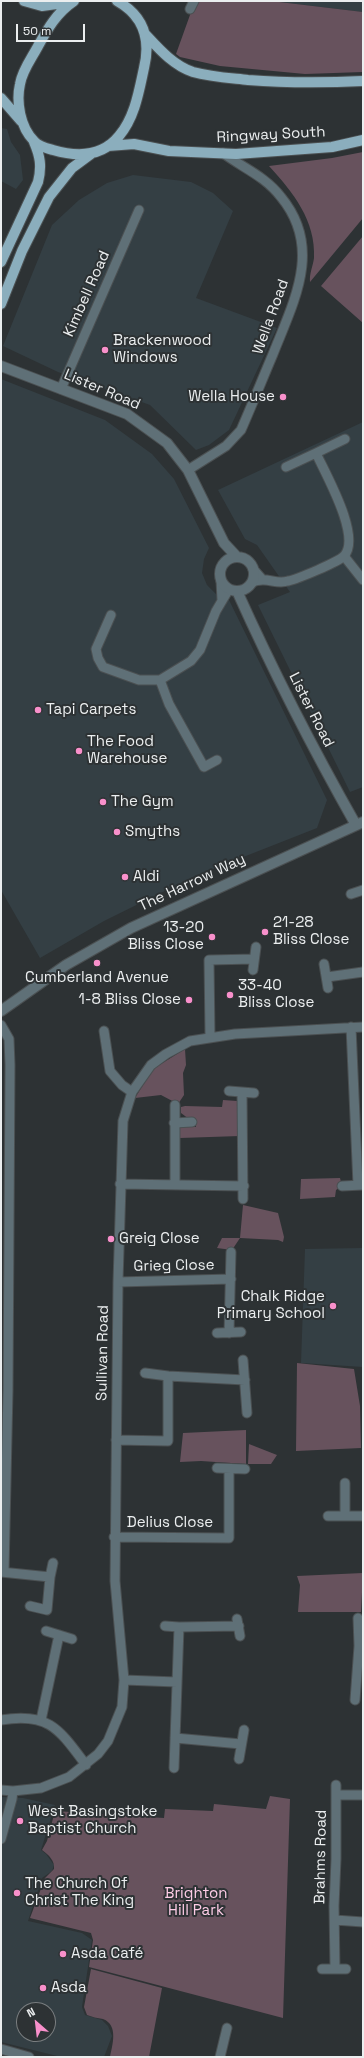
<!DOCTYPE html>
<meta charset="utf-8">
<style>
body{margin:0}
#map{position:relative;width:364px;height:2058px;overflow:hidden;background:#2d3234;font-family:"Space Grotesk",sans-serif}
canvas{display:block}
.frame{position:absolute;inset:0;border:2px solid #ebeeef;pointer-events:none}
.north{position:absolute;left:16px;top:2002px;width:40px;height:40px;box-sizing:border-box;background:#2d3234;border:1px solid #797d7f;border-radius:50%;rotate:332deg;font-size:11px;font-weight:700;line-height:16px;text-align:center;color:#ebeeef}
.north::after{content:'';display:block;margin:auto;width:14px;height:18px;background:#f890cb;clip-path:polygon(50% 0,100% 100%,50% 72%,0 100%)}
.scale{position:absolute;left:16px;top:24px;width:69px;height:18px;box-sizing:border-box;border:2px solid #ebeeef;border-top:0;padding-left:5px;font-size:12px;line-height:14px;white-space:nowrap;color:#ebeeef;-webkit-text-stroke:3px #2d3234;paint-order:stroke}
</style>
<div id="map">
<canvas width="364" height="2058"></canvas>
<div class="frame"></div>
<div class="north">N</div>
<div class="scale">50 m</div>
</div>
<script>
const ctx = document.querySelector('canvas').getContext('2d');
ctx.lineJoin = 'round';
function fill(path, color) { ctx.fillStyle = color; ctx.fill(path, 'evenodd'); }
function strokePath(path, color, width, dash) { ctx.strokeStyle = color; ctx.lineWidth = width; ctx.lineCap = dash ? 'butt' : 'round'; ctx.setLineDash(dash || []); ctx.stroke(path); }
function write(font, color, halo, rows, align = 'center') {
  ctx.font = font + ' "Space Grotesk",sans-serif'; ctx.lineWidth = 4; ctx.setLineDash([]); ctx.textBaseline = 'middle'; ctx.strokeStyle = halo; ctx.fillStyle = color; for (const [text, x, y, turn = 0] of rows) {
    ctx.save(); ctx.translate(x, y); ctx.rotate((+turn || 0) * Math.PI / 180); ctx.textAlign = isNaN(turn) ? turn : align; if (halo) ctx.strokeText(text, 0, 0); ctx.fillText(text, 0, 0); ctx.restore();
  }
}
fill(new Path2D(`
 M 271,1 L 363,1 L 363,12 Z
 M 1,128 L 7,129 L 11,142 L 20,155 L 23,180 L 16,189 L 1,181 Z
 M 133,175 L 191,182 L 213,193 L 233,211 L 196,298 L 277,328 L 229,430 L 209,445 L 196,450 L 150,405 L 58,372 L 3,346 L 52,225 L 79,200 L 107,183 Z
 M 1,379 L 105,420 L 152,454 L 174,479 L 209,548 L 204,559 L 202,573 L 207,585 L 216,594 L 229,600 L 327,800 L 317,828 L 195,876 L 104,921 L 40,958 L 1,890 Z
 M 363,422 L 363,787 L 350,792 L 258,605 L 290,592 L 257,545 L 245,539 L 218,490 Z
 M 363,1248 L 363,1367 L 301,1363 L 305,1249 Z
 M 1,1797 L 23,1798 L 55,1805 L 41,1850 L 46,1854 L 54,1865 L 52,1871 L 42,1878 L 28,1921 L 82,1933 L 92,1940 L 82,2007 L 85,2015 L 102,2020 L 108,2026 L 112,2036 L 104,2057 L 61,2057 L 1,2042 ZM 24,2010 L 48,2010 L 48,2034 L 24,2034 Z`), '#343f44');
fill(new Path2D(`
 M 195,1 L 271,1 L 363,12 L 363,72 L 305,74 L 220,66 L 180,57 L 176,54 Z
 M 363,152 L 363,218 L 310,282 C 309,274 313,266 314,258 C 316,221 293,192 269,166 L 332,158 Z
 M 363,236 L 363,323 L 321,286 Z
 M 185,1049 L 186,1065 L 183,1073 L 184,1095 L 178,1104 L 161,1095 L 135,1098 L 153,1069 Z
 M 223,1100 L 237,1101 L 240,1105 L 240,1136 L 180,1138 L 180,1126 L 196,1127 L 196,1119 L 189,1119 L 181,1113 L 181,1107 L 185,1106 L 222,1107 Z
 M 340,1178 L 342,1186 L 336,1190 L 335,1197 L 300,1199 L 301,1179 Z
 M 243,1205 L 278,1213 L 284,1237 L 283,1242 L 278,1240 L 240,1238 L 232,1250 L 217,1248 L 222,1238 L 240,1238 Z
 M 297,1363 L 354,1369 L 360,1406 L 361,1448 L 296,1451 Z
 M 246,1430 L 246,1464 L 201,1461 L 180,1462 L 183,1433 Z
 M 249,1444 L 277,1455 L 271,1464 L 248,1464 Z
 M 363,1573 L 361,1612 L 298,1612 L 300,1585 L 297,1576 Z
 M 270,1796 L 290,1799 L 283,2018 L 89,1967 L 93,1940 L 91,1933 L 30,1918 L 45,1878 L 54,1869 C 55,1861 49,1855 42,1850 L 47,1841 L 55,1811 L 164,1818 L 165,1809 L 213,1811 L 214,1804 L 266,1809 Z
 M 91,1969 L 162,1988 L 149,2057 L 110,2057 C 112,2046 119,2025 103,2019 C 97,2018 92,2017 87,2015 L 84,2007 Z`), '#67525d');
const minor = new Path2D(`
 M 190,9 L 194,1
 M 61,389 L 139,210
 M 286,467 L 316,453
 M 188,470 L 226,446 L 241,430 C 252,405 262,380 273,354 C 294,301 323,248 281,197 C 265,176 243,168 223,153
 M 344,556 L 363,580
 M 253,569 L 261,578
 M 221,580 L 222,601
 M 252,582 C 267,576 275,585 288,581 C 298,579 338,562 344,556 C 362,537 325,473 316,453 L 345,439
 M 111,615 L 96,649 L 98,658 L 103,667 L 139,680 L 160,680 L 191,661 L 200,650 L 216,611 L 229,589
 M 160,680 L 169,704 L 204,767 L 217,760
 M 351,894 L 363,890
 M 324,964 L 328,988
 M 253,970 L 256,947
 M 327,977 L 363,972
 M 1,1025 L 9,1039 L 10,1065 L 8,1390 L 4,1572
 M 351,1027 L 358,1185
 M 104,1031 L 110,1071 L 122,1085 L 132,1092
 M 210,1036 L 209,960 L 254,959
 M 229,1091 L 254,1093
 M 242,1093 L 243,1199
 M 175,1105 L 175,1184
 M 174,1123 L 192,1122
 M 120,1184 L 244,1186
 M 342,1186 L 363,1185
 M 118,1282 L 231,1279
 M 217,1333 L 241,1332
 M 229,1333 L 231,1252
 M 243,1360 L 247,1413
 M 145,1373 L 168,1376
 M 116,1440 L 168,1441 L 168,1376 L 245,1380
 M 217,1468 L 245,1469
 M 345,1515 L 345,1483
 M 328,1516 L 363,1516
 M 114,1537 L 229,1538 L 229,1469
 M 1,1572 L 50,1577
 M 30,1606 L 47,1610 L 50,1577 L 53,1563
 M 358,1618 L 359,1646
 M 237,1619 L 240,1636
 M 165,1626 L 179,1627 L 239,1626
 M 46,1631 L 72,1639
 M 124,1680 L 177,1682
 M 355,1700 L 359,1646 L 363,1646
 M 1,1720 C 49,1712 59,1729 86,1765
 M 41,1720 L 59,1635
 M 175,1738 L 241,1744
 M 239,1759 L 244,1730
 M 174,1768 L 179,1627
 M 1,1790 L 13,1791 L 41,1788 L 69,1777 L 98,1754 L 108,1741 L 122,1707 L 124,1680 L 115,1581 L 118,1282 L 123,1121 L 132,1092 L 151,1065 L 166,1054 L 190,1041 L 235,1034 L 363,1027
 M 337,1795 L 363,1795
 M 1,1839 L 12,1799 L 13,1791
 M 335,1920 L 363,1922
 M 322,1969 L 346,1969
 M 335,1969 L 334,1906 L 336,1859 L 336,1785
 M 1,2049 L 29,2057
 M 220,2057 L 227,2028`);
const tertiary = new Path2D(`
 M 1,366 L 127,414 L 167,443 L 188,470 L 224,543 L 237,557
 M220 574a17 17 0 1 1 34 0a17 17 0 1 1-34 0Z
 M 237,591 C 273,671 313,749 356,825
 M 1,1011 L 66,965 L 131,928 L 363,822`);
const primary = new Path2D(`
 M 24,1 L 42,6 L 71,2
 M 74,1 C 56,13 47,30 37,48 C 31,59 22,71 20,84 C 16,102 20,127 34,141 C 38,146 46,148 53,150 C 77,157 102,157 119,136 C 135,117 139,91 144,68 C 151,39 144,16 117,1
 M 146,35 C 159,49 174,66 193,72 C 211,77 230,78 248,80 C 286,83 324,83 363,81
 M 1,98 L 21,121
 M 108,146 L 134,144 L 169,151 L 236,154 L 332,147 L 363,140
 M 1,262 L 38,182 C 42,166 40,156 34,142
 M 1,304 L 22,251 L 49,197 L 72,168 L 91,154`);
strokePath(minor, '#4b5052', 11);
strokePath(tertiary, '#4b5052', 12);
strokePath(primary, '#4b5052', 12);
strokePath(minor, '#5f7077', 9);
strokePath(tertiary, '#5f7077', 10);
strokePath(primary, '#8baebd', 10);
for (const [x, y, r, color] of [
 [105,350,4,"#f890cb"],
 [283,397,4,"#f890cb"],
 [38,710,4,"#f890cb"],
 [79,751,4,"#f890cb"],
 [103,802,4,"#f890cb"],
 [117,832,4,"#f890cb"],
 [125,877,4,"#f890cb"],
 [265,932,4,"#f890cb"],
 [212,937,4,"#f890cb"],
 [97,963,4,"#f890cb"],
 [230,995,4,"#f890cb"],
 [189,1000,4,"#f890cb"],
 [111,1239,4,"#f890cb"],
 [333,1306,4,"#f890cb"],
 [20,1821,4,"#f890cb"],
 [17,1893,4,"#f890cb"],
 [63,1954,4,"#f890cb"],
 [43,1988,4,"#f890cb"]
]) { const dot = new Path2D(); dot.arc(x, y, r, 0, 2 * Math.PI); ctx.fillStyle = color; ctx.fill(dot); strokePath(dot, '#2d3234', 1.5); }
write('15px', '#ebeeef', '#2d3234', [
 ["Ringway South",271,135,-3],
 ["Kimbell Road",87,294,-66],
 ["Wella Road",271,317,-70],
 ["Lister Road",102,390,23],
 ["Lister Road",311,710,63],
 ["The Harrow Way",192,883,-25],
 ["Grieg Close",174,1266,-1],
 ["Sullivan Road",103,1353,-89],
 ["Delius Close",170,1523],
 ["Brahms Road",321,1857,-89]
]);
write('15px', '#ebeeef', '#2d3234', [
 ["Brackenwood",113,341],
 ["Windows",113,358],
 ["Wella House",275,397,"right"],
 ["Tapi Carpets",46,710],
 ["The Food",87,742],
 ["Warehouse",87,759],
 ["The Gym",111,802],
 ["Smyths",125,832],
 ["Aldi",133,877],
 ["21-28",273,923],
 ["Bliss Close",273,940],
 ["13-20",204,928,"right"],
 ["Bliss Close",204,945,"right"],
 ["Cumberland Avenue",97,978,"center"],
 ["33-40",238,986],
 ["Bliss Close",238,1003],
 ["1-8 Bliss Close",181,1000,"right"],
 ["Greig Close",119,1239],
 ["Chalk Ridge",325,1297,"right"],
 ["Primary School",325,1314,"right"],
 ["West Basingstoke",28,1812],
 ["Baptist Church",28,1829],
 ["The Church Of",25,1884],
 ["Christ The King",25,1901],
 ["Asda Café",71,1954],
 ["Asda",51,1988]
], 'left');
write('15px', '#fecce6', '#2d3234', [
 ["Brighton",196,1894],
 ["Hill Park",196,1911]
]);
</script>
